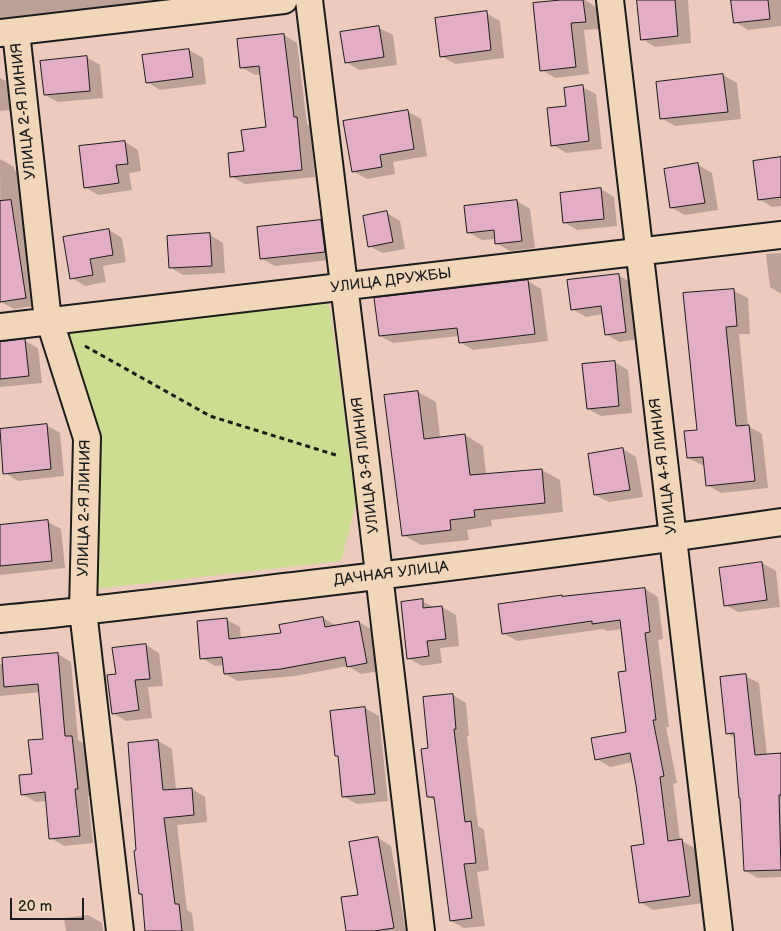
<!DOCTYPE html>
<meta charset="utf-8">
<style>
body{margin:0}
#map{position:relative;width:781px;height:931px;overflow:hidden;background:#edcabc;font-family:"Balsamiq Sans",sans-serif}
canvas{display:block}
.scale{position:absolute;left:10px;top:898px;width:74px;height:22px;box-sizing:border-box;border:2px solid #1c1c1c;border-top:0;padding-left:6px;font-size:15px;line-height:18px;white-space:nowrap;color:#1c1c1c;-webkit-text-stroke:4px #f1d6b8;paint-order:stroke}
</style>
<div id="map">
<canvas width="781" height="931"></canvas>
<div class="scale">20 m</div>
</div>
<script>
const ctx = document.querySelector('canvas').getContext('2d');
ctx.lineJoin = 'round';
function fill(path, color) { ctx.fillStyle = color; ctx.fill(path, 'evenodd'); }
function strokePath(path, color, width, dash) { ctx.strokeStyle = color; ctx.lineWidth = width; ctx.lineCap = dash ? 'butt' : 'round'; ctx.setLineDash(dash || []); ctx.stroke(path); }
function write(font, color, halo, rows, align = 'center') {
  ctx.font = font + ' "Balsamiq Sans",sans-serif'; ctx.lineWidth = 5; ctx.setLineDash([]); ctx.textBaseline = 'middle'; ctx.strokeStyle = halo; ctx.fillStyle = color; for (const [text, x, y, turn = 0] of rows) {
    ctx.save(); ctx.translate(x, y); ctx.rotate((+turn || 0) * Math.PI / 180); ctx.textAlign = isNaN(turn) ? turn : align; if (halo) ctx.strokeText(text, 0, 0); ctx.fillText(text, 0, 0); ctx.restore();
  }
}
fill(new Path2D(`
 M 315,295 L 330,307 L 356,503 L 341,561 L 95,589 L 99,450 L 57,325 Z`), '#ccdc90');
fill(new Path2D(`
 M 0,0 L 224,0 L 0,28 Z
 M 573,0 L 585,0 L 596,7 L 599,29 L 584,30 L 589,74 L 555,78 L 542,70 Z
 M 638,0 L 688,0 L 691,43 L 655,47 L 642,39 Z
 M 733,0 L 781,0 L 781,26 L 748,30 L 735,22 Z
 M 486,13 L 500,21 L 504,58 L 455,64 L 441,56 Z
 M 379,28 L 393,35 L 397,65 L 359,70 L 346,62 Z
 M 284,35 L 297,43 L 307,124 L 310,126 L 315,177 L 245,184 L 232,177 L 245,152 L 267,128 L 261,74 L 255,75 L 241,67 Z
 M 189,50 L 203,58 L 206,84 L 160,90 L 147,82 Z
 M 86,57 L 100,65 L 103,98 L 58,102 L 45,95 Z
 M 723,75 L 737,83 L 741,119 L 675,126 L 661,118 Z
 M 0,78 L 6,81 L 10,110 L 0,111 Z
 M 582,87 L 596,94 L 602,149 L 566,153 L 553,145 L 567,107 Z
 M 407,111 L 421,119 L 427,156 L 393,162 L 395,174 L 367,179 L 353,171 Z
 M 125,142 L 138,150 L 141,171 L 129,173 L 132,190 L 98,195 L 85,187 Z
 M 0,159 L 14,167 L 15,171 L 27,178 L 39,305 L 14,309 L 1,302 Z
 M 781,159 L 781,206 L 772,207 L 759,199 Z
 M 698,165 L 712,173 L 718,210 L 685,215 L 672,208 Z
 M 601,189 L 614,197 L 617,226 L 577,230 L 564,222 Z
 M 517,201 L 530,209 L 535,248 L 510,251 L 496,243 L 496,239 L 482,240 L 468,232 Z
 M 387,213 L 400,221 L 405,249 L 383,253 L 369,246 Z
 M 321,221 L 334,229 L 338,259 L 275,266 L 262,259 Z
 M 109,230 L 122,238 L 126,262 L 103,266 L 106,282 L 85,286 L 72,278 Z
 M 210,235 L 223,243 L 225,273 L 183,275 L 170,267 Z
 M 781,253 L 781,294 L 770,287 L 766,254 Z
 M 618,275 L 632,283 L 639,339 L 619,342 L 606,334 L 603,314 L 586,317 L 572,309 Z
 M 528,281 L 541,289 L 548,341 L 473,350 L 460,342 L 459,336 L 393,343 L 380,336 Z
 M 734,291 L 748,298 L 750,334 L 739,334 L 748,426 L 762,434 L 768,488 L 721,493 L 707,485 L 705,465 L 702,465 L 688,458 L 699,431 L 685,295 Z
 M 25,341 L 38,348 L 42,383 L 0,387 L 0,343 Z
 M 614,362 L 628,370 L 632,413 L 601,416 L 588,409 Z
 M 418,392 L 436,402 L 440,438 L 465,435 L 483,446 L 486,475 L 542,470 L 560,480 L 563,512 L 491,520 L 492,526 L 467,530 L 469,540 L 421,545 L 403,535 Z
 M 46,425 L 60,433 L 64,476 L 18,481 L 5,473 Z
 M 623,449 L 636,457 L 643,497 L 609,502 L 595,495 Z
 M 48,522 L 61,529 L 65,568 L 0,575 L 0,527 Z
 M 762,563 L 776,571 L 780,607 L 738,612 L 725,605 L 720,569 Z
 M 645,589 L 658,597 L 663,639 L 658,640 L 669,727 L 666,727 L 677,783 L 673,784 L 680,840 L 695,848 L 703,903 L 653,910 L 640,902 L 646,845 L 633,762 L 610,767 L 597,759 L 627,733 L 627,672 L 622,629 L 607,631 L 603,629 L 517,641 L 503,633 Z
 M 422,601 L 435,608 L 442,607 L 456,615 L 459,646 L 440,648 L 442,663 L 422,666 L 408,658 Z
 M 323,618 L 337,626 L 359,622 L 373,630 L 380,671 L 361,674 L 348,666 L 295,676 L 238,681 L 225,674 L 224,665 L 215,666 L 202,658 L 227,620 L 240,627 L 241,639 L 282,634 Z
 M 146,645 L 159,653 L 163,686 L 148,687 L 152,718 L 126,721 L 113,713 L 117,675 Z
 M 58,654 L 71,662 L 78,740 L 86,745 L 91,796 L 88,796 L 93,843 L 64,846 L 51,838 L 47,801 L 36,802 L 22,794 L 33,775 L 44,740 L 40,692 L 0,696 L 0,664 Z
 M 745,676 L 759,683 L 767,755 L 781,754 L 781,877 L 758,878 L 745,871 L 741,798 L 735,738 L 727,733 Z
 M 453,695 L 466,703 L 469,736 L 467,736 L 478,826 L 484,830 L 489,870 L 477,872 L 485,926 L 464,928 L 451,921 L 436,801 L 428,797 L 429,749 Z
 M 365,708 L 379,716 L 388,801 L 357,804 L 344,797 L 340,758 L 336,756 Z
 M 158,741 L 172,749 L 176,790 L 192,789 L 205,797 L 207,822 L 177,825 L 187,910 L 192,913 L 194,931 L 147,931 L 143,895 L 140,894 L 129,744 Z
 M 378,838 L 391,846 L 406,931 L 347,931 Z
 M 88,915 L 102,923 L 103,931 L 66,931 L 64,918 Z`), '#0003');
const building = new Path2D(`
 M 561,0 L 583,0 L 586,22 L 571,23 L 576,67 L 540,71 L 533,3 Z
 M 637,0 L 675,0 L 678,36 L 641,40 Z
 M 731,0 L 768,0 L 770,19 L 734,23 Z
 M 487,11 L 491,50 L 440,57 L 435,18 Z
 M 379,26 L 384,57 L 345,63 L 340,32 Z
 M 284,34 L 294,117 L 297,117 L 302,170 L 230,177 L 228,153 L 244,151 L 241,130 L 266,127 L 259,66 L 240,68 L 237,39 Z
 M 189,49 L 193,77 L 146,83 L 142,55 Z
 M 87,56 L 90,91 L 44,95 L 40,61 Z
 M 723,74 L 728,112 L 660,119 L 656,82 Z
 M 583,85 L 589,141 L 551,146 L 547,108 L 566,106 L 564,88 Z
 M 408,110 L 414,149 L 380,155 L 382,167 L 352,172 L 343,121 Z
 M 125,141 L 128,164 L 116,165 L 119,183 L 84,188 L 79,146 Z
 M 781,157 L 781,197 L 758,200 L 753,161 Z
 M 698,163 L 705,203 L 670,208 L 664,169 Z
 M 601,188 L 604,219 L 563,223 L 560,193 Z
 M 11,200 L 26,298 L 0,302 L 0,201 Z
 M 517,200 L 522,241 L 495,244 L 494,230 L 467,233 L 464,206 Z
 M 387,211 L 393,242 L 368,247 L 363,216 Z
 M 321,220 L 325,252 L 260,259 L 257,227 Z
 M 109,229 L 113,255 L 90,259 L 93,275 L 70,279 L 63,237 Z
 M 210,233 L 212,266 L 169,268 L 167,236 Z
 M 619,274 L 626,332 L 605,335 L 601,306 L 571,310 L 567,280 Z
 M 528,280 L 535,334 L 459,343 L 457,328 L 379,336 L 374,298 Z
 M 734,289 L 737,326 L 726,327 L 736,426 L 749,425 L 755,481 L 706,486 L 703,457 L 687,458 L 684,431 L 697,430 L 683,293 Z
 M 25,339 L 29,376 L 0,379 L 0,342 Z
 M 615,361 L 619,406 L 587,409 L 582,364 Z
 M 418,391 L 424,439 L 465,434 L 470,475 L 542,469 L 545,503 L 474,510 L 475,517 L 450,520 L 451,530 L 402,536 L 384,395 Z
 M 47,424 L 51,469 L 3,474 L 0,429 Z
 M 623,448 L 630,490 L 594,495 L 588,454 Z
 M 48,520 L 52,561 L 0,566 L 0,525 Z
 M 762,562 L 767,600 L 724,606 L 719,568 Z
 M 645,588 L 650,632 L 645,633 L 656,720 L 653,720 L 664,776 L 660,777 L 668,841 L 682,839 L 690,896 L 639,903 L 631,846 L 644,844 L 636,785 L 630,753 L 595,760 L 591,738 L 626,732 L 618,672 L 626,671 L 620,620 L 592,624 L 592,621 L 502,634 L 498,604 L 562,595 L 562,596 Z
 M 423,599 L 423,608 L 442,606 L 446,639 L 427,641 L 429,656 L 407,659 L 401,602 Z
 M 323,617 L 325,627 L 359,621 L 367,663 L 347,667 L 345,657 L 281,669 L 224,674 L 222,657 L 200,659 L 197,621 L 227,618 L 229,639 L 281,633 L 279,625 Z
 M 146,644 L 150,679 L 135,680 L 139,710 L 112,714 L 107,675 L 116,674 L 112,648 Z
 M 58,653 L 65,736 L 72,736 L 78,789 L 75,789 L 80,836 L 49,839 L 45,792 L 21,795 L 19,775 L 32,774 L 28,740 L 43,739 L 38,684 L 4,687 L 2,658 Z
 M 746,674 L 755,755 L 781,753 L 781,795 L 779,795 L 781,870 L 744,871 L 740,798 L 739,798 L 734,733 L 726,734 L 720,677 Z
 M 453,694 L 456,729 L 454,729 L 465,822 L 471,821 L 476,863 L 464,864 L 472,918 L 450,921 L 434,797 L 427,797 L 421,749 L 428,748 L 423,697 Z
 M 365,707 L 375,794 L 342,797 L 338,756 L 335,756 L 330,711 Z
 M 158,740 L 163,790 L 192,788 L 194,815 L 164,818 L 175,904 L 179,904 L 182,931 L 145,931 L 142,894 L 139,894 L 134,851 L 136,850 L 128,743 Z
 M 378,837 L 394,928 L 374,931 L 346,931 L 341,897 L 358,895 L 349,842 Z`);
fill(building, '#e3adc6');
strokePath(building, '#1c1c1c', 1);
const minor = new Path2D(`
 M 309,0 L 366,464 L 421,931
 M 610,0 L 719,931
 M 16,32 L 48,321 L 52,328 L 87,438 L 83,611 L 120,931
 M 0,33 L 284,0
 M 0,327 L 781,235
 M 0,619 C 104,610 207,596 310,584 C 468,565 625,545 781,522`);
strokePath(minor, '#1c1c1c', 30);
strokePath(new Path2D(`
 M 85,346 L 210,416 L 339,456`), '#1c1c1c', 3, [5, 4]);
strokePath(minor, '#f1d6b8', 26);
write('15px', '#1c1c1c', '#f1d6b8', [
 ["УЛИЦА 2-Я ЛИНИЯ",24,111,-96],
 ["УЛИЦА ДРУЖБЫ",391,281,-7],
 ["УЛИЦА 3-Я ЛИНИЯ",366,465,-97],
 ["УЛИЦА 4-Я ЛИНИЯ",664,466,-97],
 ["УЛИЦА 2-Я ЛИНИЯ",85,508,-89],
 ["ДАЧНАЯ УЛИЦА",391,574,-7]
]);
</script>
